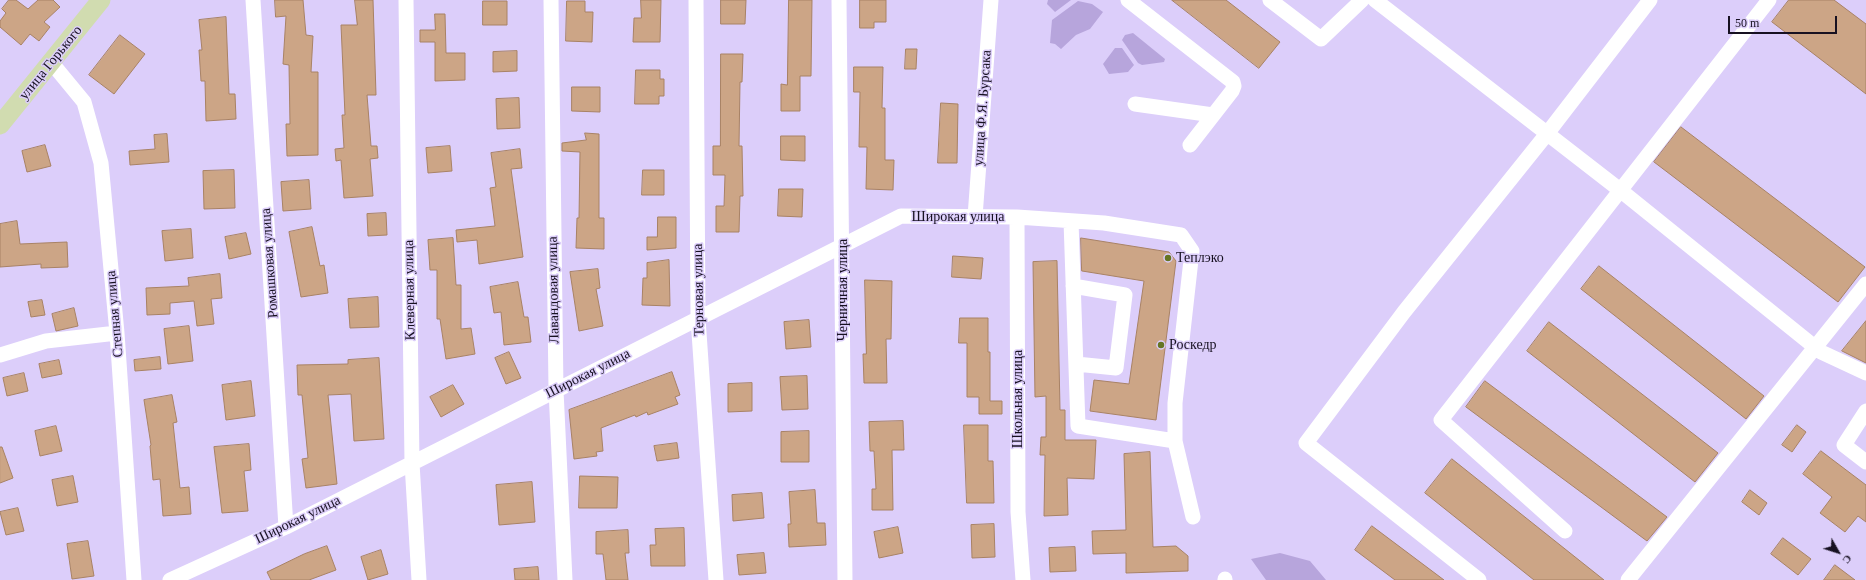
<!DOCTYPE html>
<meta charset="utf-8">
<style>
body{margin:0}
#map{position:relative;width:1866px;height:580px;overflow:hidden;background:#dccefa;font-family:Georgia,serif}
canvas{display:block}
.north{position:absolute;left:1818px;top:532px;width:40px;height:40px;-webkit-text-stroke:3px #dccefa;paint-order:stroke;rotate:129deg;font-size:11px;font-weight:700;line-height:16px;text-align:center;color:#171121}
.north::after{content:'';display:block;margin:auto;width:14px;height:18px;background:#171121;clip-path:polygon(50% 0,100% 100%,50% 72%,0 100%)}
.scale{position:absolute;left:1728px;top:16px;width:109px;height:18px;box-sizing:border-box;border:2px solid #171121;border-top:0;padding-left:5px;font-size:12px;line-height:14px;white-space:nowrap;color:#171121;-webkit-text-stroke:3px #dccefa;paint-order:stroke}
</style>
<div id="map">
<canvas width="1866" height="580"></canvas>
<div class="north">С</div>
<div class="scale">50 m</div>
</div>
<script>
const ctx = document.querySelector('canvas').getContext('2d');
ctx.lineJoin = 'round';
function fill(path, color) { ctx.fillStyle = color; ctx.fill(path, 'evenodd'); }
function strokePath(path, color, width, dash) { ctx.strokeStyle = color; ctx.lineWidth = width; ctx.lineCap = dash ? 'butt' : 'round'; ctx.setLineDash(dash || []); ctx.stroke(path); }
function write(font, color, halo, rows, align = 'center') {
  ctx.font = font + ' Georgia,serif'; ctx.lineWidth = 3; ctx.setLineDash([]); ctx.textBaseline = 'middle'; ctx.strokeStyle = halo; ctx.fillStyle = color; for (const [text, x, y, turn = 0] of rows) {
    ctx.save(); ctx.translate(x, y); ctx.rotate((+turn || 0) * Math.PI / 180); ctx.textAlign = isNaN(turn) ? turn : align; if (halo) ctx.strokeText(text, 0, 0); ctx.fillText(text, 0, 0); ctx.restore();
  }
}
fill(new Path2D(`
 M 1048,0 L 1071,0 L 1055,12 L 1047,4 Z
 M 1078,1 L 1092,4 L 1103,12 L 1090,29 L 1076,35 L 1061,49 L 1055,44 L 1050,43 L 1052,20 Z
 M 1133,33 L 1165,59 L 1164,62 L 1142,65 L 1138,63 L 1122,40 L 1125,35 Z
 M 1115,48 L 1122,48 L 1134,65 L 1128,72 L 1109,74 L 1103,64 Z
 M 1280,553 L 1310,561 L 1326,580 L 1266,580 L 1251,559 Z`), '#b7a5dc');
const building = new Path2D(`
 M 9,0 L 16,0 L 28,9 L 38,0 L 53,0 L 60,7 L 44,22 L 50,27 L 39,41 L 30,34 L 21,45 L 0,27 L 0,21 L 6,13 L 2,9 Z
 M 275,0 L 303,0 L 306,35 L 313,36 L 311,72 L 318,72 L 318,155 L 287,156 L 286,124 L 290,124 L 289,65 L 283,64 L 286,16 L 276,17 Z
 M 355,0 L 373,0 L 376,95 L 367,95 L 371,146 L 377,146 L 378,158 L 370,159 L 373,196 L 344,198 L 341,160 L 336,161 L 335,149 L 344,148 L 342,115 L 345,115 L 341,25 L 357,25 Z
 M 641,0 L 661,0 L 660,42 L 633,42 L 634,18 L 641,18 Z
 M 721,0 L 746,0 L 745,24 L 721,24 Z
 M 789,0 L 812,0 L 811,76 L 800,76 L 800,111 L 781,111 L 781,84 L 787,85 Z
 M 860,0 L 886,0 L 886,22 L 874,22 L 874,28 L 860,28 Z
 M 1172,0 L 1226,0 L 1280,42 L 1259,68 Z
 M 1789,0 L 1834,0 L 1866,24 L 1866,94 L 1772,22 Z
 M 483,1 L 507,1 L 507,25 L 483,25 Z
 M 567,1 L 585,1 L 585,12 L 593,12 L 592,42 L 566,41 Z
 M 435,14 L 445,14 L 446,53 L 465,53 L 465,80 L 435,81 L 435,42 L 420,42 L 420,30 L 435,30 Z
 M 226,17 L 229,94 L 235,94 L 236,119 L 206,121 L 205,81 L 201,81 L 199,50 L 202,50 L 199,20 Z
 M 120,35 L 145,54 L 114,94 L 89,75 Z
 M 906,49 L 917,49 L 916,69 L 905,69 Z
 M 517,51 L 517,71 L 493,72 L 493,52 Z
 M 721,54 L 743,54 L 742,82 L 740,82 L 739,146 L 742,146 L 743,196 L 740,196 L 739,232 L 716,232 L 716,206 L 724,206 L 725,175 L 713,175 L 713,146 L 720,146 Z
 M 854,67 L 883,67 L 882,108 L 885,108 L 885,160 L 894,160 L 893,190 L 866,189 L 867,147 L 859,147 L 860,92 L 854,92 Z
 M 636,70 L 660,70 L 660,79 L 664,79 L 664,96 L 659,96 L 659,104 L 635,104 Z
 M 572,87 L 600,87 L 600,112 L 572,111 Z
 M 519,98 L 520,128 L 497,129 L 496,99 Z
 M 941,103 L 958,104 L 957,163 L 938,163 Z
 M 1681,127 L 1865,267 L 1838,302 L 1654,162 Z
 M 585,133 L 599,134 L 599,218 L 604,218 L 604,249 L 576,248 L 577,218 L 579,218 L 580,152 L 562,151 L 562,143 L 586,140 Z
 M 167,134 L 169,162 L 130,165 L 129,151 L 155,149 L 154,135 Z
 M 781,136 L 805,136 L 805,161 L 781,160 Z
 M 45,145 L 51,166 L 27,172 L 22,151 Z
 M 450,146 L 452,171 L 428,173 L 426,148 Z
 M 520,149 L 522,168 L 511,169 L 523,257 L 479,264 L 477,240 L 457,242 L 456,230 L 495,226 L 490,188 L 496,187 L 491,153 Z
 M 234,170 L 235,208 L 204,209 L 203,171 Z
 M 643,170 L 664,170 L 664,195 L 642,195 Z
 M 309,180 L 311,209 L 283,211 L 281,182 Z
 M 779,189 L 803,189 L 802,217 L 778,216 Z
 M 386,213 L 387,235 L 368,236 L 367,214 Z
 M 658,217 L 676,217 L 676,248 L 647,250 L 647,237 L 657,237 Z
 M 17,221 L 20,244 L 67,242 L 68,267 L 41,268 L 41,264 L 0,267 L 0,224 Z
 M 312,227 L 320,266 L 324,265 L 328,293 L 301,297 L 289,232 Z
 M 191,229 L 193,258 L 165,261 L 162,231 Z
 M 246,233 L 251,254 L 229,259 L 225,237 Z
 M 453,238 L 456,285 L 461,285 L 461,329 L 471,328 L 475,354 L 446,359 L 440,319 L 437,319 L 437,270 L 430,270 L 428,240 Z
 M 1081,238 L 1169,252 L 1176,261 L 1156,420 L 1090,411 L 1094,380 L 1129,384 L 1144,281 L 1082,271 Z
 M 953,256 L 983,258 L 981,279 L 952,277 Z
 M 669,260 L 670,306 L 642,305 L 643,278 L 647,278 L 647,263 Z
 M 1057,261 L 1060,410 L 1065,410 L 1065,440 L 1096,440 L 1094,479 L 1067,478 L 1068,515 L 1044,516 L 1045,455 L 1040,455 L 1041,437 L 1046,437 L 1046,396 L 1035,397 L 1033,262 Z
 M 1599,266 L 1764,396 L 1746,419 L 1581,289 Z
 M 598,269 L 600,288 L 596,289 L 603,326 L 579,331 L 570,272 Z
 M 220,274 L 222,298 L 211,299 L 214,324 L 197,326 L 194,301 L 170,303 L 170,314 L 147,315 L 146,288 L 189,286 L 188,278 Z
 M 865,280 L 892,281 L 891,339 L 886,339 L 887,383 L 864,383 L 863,354 L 866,354 Z
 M 518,282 L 524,317 L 528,317 L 531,342 L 504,345 L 501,312 L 494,313 L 490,287 Z
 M 378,297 L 379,327 L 350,328 L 348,299 Z
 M 42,300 L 45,315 L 31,317 L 28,302 Z
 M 74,308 L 78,326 L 56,331 L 52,314 Z
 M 960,318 L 988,318 L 988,352 L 990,352 L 990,401 L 1002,401 L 1002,414 L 979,414 L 979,397 L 967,397 L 967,343 L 959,343 Z
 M 809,320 L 811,347 L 786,349 L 784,322 Z
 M 1866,321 L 1866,363 L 1842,351 Z
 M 1549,322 L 1718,453 L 1695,482 L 1527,351 Z
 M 189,326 L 193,361 L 168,364 L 164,329 Z
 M 509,352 L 521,378 L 506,384 L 495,358 Z
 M 160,357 L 161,369 L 135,371 L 134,360 Z
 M 379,358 L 384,439 L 354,441 L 351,394 L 328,395 L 337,484 L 306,488 L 302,459 L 308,458 L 302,395 L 298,395 L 297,365 L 348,364 L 348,360 Z
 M 59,360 L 62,374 L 42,378 L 39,364 Z
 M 672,372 L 680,395 L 675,397 L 678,404 L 648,415 L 647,412 L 636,417 L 635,415 L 601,428 L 603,451 L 596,452 L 597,456 L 574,459 L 569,410 Z
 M 24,373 L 28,391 L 7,396 L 3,378 Z
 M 807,376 L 808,409 L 782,410 L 780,377 Z
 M 251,381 L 255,416 L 226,420 L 222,385 Z
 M 1485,381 L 1667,517 L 1647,541 L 1466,407 Z
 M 752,383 L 752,411 L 728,412 L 728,384 Z
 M 453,385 L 464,404 L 441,417 L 430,397 Z
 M 172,395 L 177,422 L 173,423 L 180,488 L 189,487 L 191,514 L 163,516 L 160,479 L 153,480 L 150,446 L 151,445 L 144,400 Z
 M 903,421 L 904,450 L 892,450 L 893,510 L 872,510 L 872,489 L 876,489 L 874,451 L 870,451 L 869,422 Z
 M 964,425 L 988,425 L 988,461 L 993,461 L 994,503 L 967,503 Z
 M 1797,425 L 1806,432 L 1792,452 L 1782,445 Z
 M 56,426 L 62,451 L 40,456 L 35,431 Z
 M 809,431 L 809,462 L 781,462 L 781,432 Z
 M 677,443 L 679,458 L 657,461 L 654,446 Z
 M 249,444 L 251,470 L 244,471 L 248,511 L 222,513 L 214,447 Z
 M 0,447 L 2,447 L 13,478 L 0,483 Z
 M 1821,451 L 1866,485 L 1866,522 L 1858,516 L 1845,532 L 1820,513 L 1832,497 L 1803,474 Z
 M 1150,452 L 1153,547 L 1176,546 L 1188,556 L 1188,571 L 1126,573 L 1126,553 L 1093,554 L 1092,531 L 1126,530 L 1124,454 Z
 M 1452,459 L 1604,580 L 1534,580 L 1425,493 Z
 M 73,476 L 78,502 L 57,506 L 52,480 Z
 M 580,476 L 618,477 L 617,508 L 579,508 Z
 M 532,482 L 535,522 L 499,525 L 496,485 Z
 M 815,490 L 817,523 L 825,523 L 826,545 L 789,547 L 788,524 L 791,524 L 789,492 Z
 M 1750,490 L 1767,503 L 1759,515 L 1742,502 Z
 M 762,493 L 764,518 L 733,521 L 732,495 Z
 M 18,508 L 24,531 L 6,535 L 0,512 Z
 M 994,524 L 995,557 L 972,558 L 971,525 Z
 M 1372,526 L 1444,580 L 1395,580 L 1355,550 Z
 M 898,527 L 903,553 L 879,558 L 874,532 Z
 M 684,528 L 685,566 L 651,566 L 650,545 L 656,545 L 655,529 Z
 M 628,530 L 629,553 L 625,553 L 628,580 L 606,580 L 603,554 L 596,554 L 596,532 Z
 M 1783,538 L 1811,559 L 1798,575 L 1771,554 Z
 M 88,541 L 94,576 L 72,579 L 67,544 Z
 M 327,546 L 336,570 L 309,580 L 271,580 L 267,572 L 304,554 Z
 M 1075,547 L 1076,571 L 1050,572 L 1049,548 Z
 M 381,550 L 388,574 L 368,580 L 361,557 Z
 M 764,553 L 766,573 L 739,575 L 737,555 Z
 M 1835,565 L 1855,580 L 1824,580 Z
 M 538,567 L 539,580 L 515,580 L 514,569 Z`);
fill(building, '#cca586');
strokePath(building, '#a88265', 1);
strokePath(new Path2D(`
 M 253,0 L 286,527
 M 406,0 L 412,463 L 419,580
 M 551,0 L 556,390 L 565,580
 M 696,0 L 698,318 L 716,580
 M 839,0 L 845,580
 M 1128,0 L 1233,82 L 1234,86 L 1232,91 L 1190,145
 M 1270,0 L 1321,39 L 1362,0
 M 1375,0 L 1620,190 L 1821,352 L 1866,373
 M 51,62 L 84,102 L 101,163 L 117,333 L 134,580
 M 1135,104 L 1213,115
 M 975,217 L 991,0
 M 1017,217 L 1018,512 L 1023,580
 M 1071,221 L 1078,426 L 1175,441
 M 1073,286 L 1125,295 L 1116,368 L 1076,364
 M 0,355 L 46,341 L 117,333
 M 1866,411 L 1844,445 L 1866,462
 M 1565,531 L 1441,420 L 1769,0
 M 1225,579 L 1225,580
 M 170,580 L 286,527 L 901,216 L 1017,217 L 1104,223 L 1181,235 L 1192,251 L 1175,403 L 1175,441 L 1193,517
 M 1479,580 L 1306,443 L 1404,312 L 1546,135 L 1650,0
 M 1628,580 L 1866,284`), '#fff', 15);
strokePath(new Path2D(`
 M 0,125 L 101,0`), '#d1dcb0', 19);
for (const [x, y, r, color] of [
 [1168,258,4,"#657523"],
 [1161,345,4,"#657523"]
]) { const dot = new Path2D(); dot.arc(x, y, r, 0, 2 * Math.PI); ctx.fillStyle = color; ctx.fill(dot); strokePath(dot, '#dccefa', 1.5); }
write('14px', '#171121', '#dccefa', [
 ["улица Горького",51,63,-51],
 ["улица Ф.Я. Бурсака",983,108,-86],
 ["Широкая улица",958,217],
 ["Ромашковая улица",270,263,-94],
 ["Клеверная улица",410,290,-91],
 ["Лавандовая улица",554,290,-91],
 ["Терновая улица",699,290,-91],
 ["Черничная улица",843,290,-90],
 ["Степная улица",115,314,-95],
 ["Широкая улица",588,374,-27],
 ["Школьная улица",1018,399,-90],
 ["Широкая улица",298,520,-26]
]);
write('14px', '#171121', '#dccefa', [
 ["Теплэко",1176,258],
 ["Роскедр",1169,345]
], 'left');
</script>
